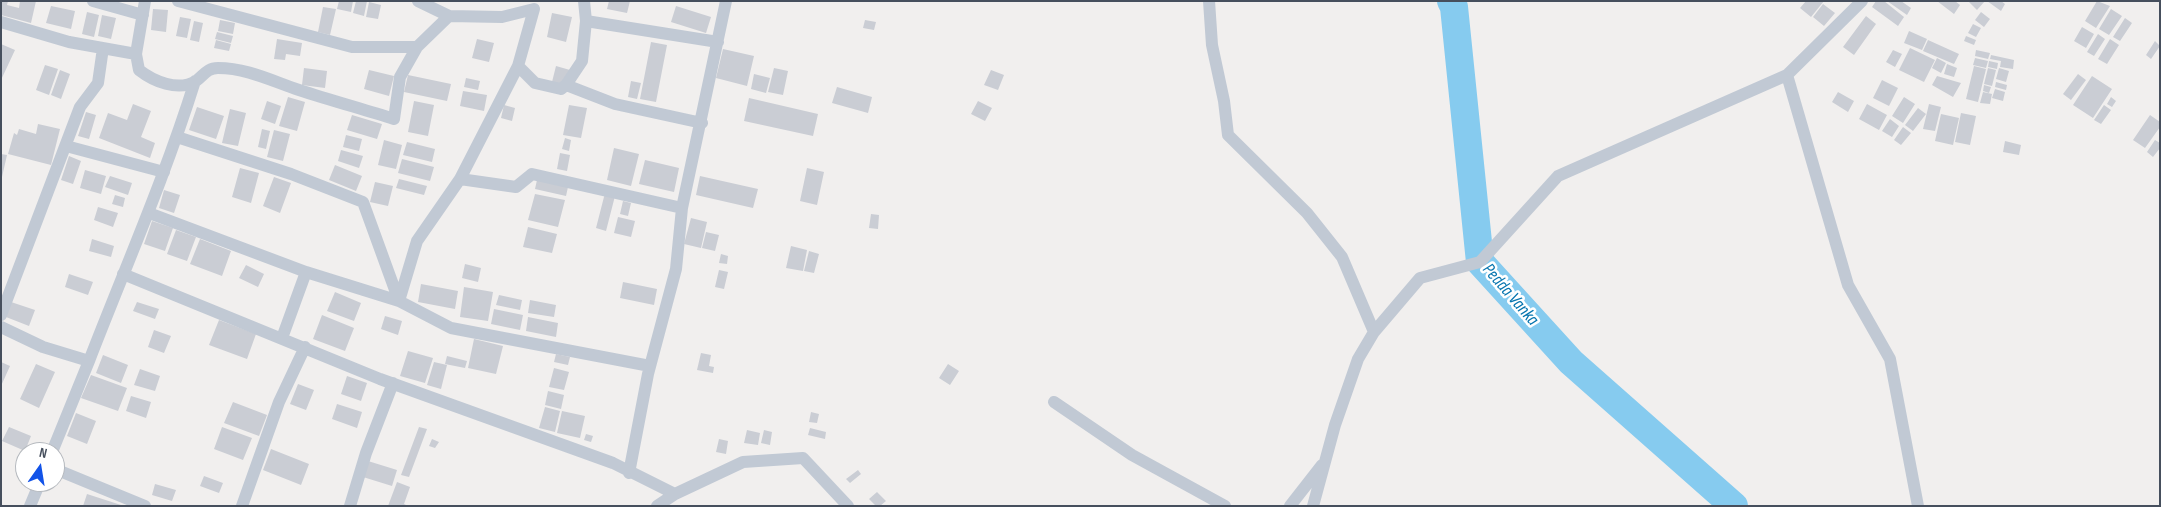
<!DOCTYPE html>
<style>
body{margin:0}
#map{position:relative;width:2161px;height:507px;overflow:hidden;background:#f1efee;font-family:"Sofia Sans Condensed",sans-serif}
canvas{display:block}
.frame{position:absolute;inset:0;border:2px solid #464f5d;pointer-events:none}
.north{position:absolute;left:15px;top:442px;width:50px;height:50px;box-sizing:border-box;background:#fff;border:1px solid #b5b9be;border-radius:50%;rotate:13deg;font-size:14px;font-weight:700;line-height:20px;text-align:center;color:#464f5d}
.north::after{content:'';display:block;margin:auto;width:18px;height:22px;background:#1253e8;clip-path:polygon(50% 0,100% 100%,50% 72%,0 100%)}
</style>
<div id="map">
<canvas width="2161" height="507"></canvas>
<div class="frame"></div>
<div class="north">N</div>
</div>
<script>
const ctx = document.querySelector('canvas').getContext('2d');
ctx.lineJoin = 'round';
function strokePath(path, color, width, dash) { ctx.strokeStyle = color; ctx.lineWidth = width; ctx.lineCap = dash ? 'butt' : 'round'; ctx.setLineDash(dash || []); ctx.stroke(path); }
function fill(path, color) { ctx.fillStyle = color; ctx.fill(path, 'evenodd'); }
function write(font, color, halo, rows, align = 'center') {
  ctx.font = font + ' "Sofia Sans Condensed",sans-serif'; ctx.lineWidth = 5; ctx.setLineDash([]); ctx.textBaseline = 'middle'; ctx.strokeStyle = halo; ctx.fillStyle = color; for (const [text, x, y, turn = 0] of rows) {
    ctx.save(); ctx.translate(x, y); ctx.rotate((+turn || 0) * Math.PI / 180); ctx.textAlign = isNaN(turn) ? turn : align; if (halo) ctx.strokeText(text, 0, 0); ctx.fillText(text, 0, 0); ctx.restore();
  }
}
strokePath(new Path2D(`
 M 1451,1 L 1454,7 L 1480,262 L 1571,362 L 1734,506`), '#86cbef', 28);
fill(new Path2D(`
 M 1,1 L 8,1 L 7,5 L 19,8 L 20,1 L 36,1 L 31,23 L 1,15 Z
 M 339,1 L 353,1 L 351,12 L 337,9 Z
 M 356,1 L 367,1 L 364,16 L 353,13 Z
 M 609,1 L 630,1 L 627,13 L 607,9 Z
 M 1806,1 L 1824,1 L 1811,17 L 1800,8 Z
 M 1876,1 L 1884,1 L 1904,17 L 1898,26 L 1872,7 Z
 M 1887,1 L 1901,1 L 1911,8 L 1907,15 Z
 M 1937,1 L 1955,1 L 1960,5 L 1954,14 Z
 M 1968,1 L 1985,1 L 1977,10 Z
 M 1987,1 L 2001,1 L 2005,4 L 2001,11 Z
 M 2097,1 L 2110,6 L 2096,28 L 2085,21 Z
 M 369,2 L 381,5 L 378,19 L 366,17 Z
 M 1823,4 L 1835,13 L 1824,26 L 1813,17 Z
 M 51,6 L 75,11 L 71,29 L 46,23 Z
 M 676,6 L 711,17 L 706,33 L 671,22 Z
 M 323,7 L 336,9 L 330,35 L 318,32 Z
 M 153,9 L 168,10 L 166,32 L 151,30 Z
 M 2111,9 L 2122,16 L 2109,35 L 2099,29 Z
 M 87,12 L 99,15 L 94,37 L 82,34 Z
 M 1981,12 L 1990,19 L 1984,27 L 1975,20 Z
 M 552,13 L 572,17 L 566,42 L 547,37 Z
 M 102,15 L 116,18 L 111,39 L 98,36 Z
 M 1866,16 L 1876,24 L 1854,55 L 1843,47 Z
 M 180,17 L 191,19 L 187,38 L 176,36 Z
 M 2125,18 L 2132,23 L 2120,41 L 2113,37 Z
 M 220,20 L 235,23 L 233,34 L 218,31 Z
 M 865,20 L 876,22 L 874,30 L 863,28 Z
 M 194,21 L 203,23 L 199,42 L 190,40 Z
 M 1973,24 L 1981,28 L 1976,37 L 1968,33 Z
 M 2082,27 L 2094,34 L 2086,48 L 2074,41 Z
 M 1909,31 L 1927,39 L 1922,50 L 1904,43 Z
 M 217,32 L 233,36 L 231,43 L 215,39 Z
 M 2098,34 L 2105,39 L 2094,56 L 2087,52 Z
 M 1966,36 L 1976,40 L 1974,45 L 1964,41 Z
 M 277,39 L 302,43 L 300,56 L 286,54 L 285,60 L 274,59 Z
 M 477,39 L 494,43 L 489,62 L 472,58 Z
 M 2110,39 L 2119,45 L 2107,64 L 2098,59 Z
 M 216,40 L 231,44 L 229,51 L 214,48 Z
 M 1928,40 L 1959,54 L 1954,64 L 1923,51 Z
 M 2155,41 L 2160,46 L 2151,59 L 2146,55 Z
 M 651,42 L 667,45 L 656,102 L 640,99 Z
 M 1,44 L 15,50 L 1,80 Z
 M 1910,48 L 1935,60 L 1924,82 L 1899,70 Z
 M 723,49 L 754,56 L 747,86 L 716,78 Z
 M 1893,50 L 1902,54 L 1895,67 L 1886,62 Z
 M 1976,50 L 1990,53 L 1988,59 L 1975,56 Z
 M 1991,55 L 2014,60 L 2013,69 L 2000,67 L 2001,61 L 1990,59 Z
 M 1937,58 L 1946,63 L 1941,73 L 1932,68 Z
 M 1975,58 L 1988,61 L 1986,68 L 1973,65 Z
 M 1989,61 L 1998,63 L 1997,69 L 1988,67 Z
 M 1947,64 L 1957,68 L 1954,77 L 1944,74 Z
 M 45,65 L 58,69 L 49,95 L 36,90 Z
 M 556,66 L 570,70 L 566,85 L 552,82 Z
 M 1974,66 L 1986,69 L 1978,102 L 1966,99 Z
 M 304,68 L 327,71 L 325,88 L 302,85 Z
 M 774,68 L 788,71 L 783,95 L 768,92 Z
 M 1988,68 L 1996,70 L 1992,86 L 1984,84 Z
 M 1999,68 L 2009,71 L 2006,82 L 1996,79 Z
 M 60,70 L 70,74 L 61,99 L 51,95 Z
 M 369,70 L 394,76 L 389,96 L 364,89 Z
 M 991,70 L 1004,75 L 998,90 L 984,85 Z
 M 754,74 L 770,78 L 766,93 L 751,89 Z
 M 2078,74 L 2086,80 L 2071,100 L 2063,94 Z
 M 408,75 L 451,84 L 447,101 L 404,92 Z
 M 1937,76 L 1961,83 L 1953,97 L 1932,85 Z
 M 2092,76 L 2112,89 L 2093,118 L 2073,105 Z
 M 466,78 L 480,81 L 478,90 L 464,87 Z
 M 1882,80 L 1898,88 L 1889,106 L 1873,98 Z
 M 631,81 L 641,83 L 637,99 L 628,97 Z
 M 1996,82 L 2007,85 L 2006,90 L 1995,87 Z
 M 1984,85 L 1991,87 L 1989,93 L 1983,91 Z
 M 837,87 L 872,97 L 868,113 L 832,103 Z
 M 1995,89 L 2005,92 L 2003,101 L 1992,98 Z
 M 463,91 L 487,95 L 484,111 L 460,106 Z
 M 1838,92 L 1854,101 L 1848,112 L 1832,102 Z
 M 1983,92 L 1992,94 L 1990,104 L 1980,103 Z
 M 288,97 L 305,102 L 297,131 L 279,126 Z
 M 1904,97 L 1915,104 L 1903,123 L 1892,116 Z
 M 2111,97 L 2116,101 L 2112,107 L 2107,104 Z
 M 749,98 L 818,114 L 813,136 L 744,121 Z
 M 267,101 L 281,106 L 275,124 L 261,119 Z
 M 414,101 L 434,105 L 428,136 L 408,132 Z
 M 978,101 L 992,108 L 985,121 L 971,114 Z
 M 133,104 L 151,111 L 141,137 L 155,143 L 150,158 L 99,138 L 108,113 L 127,120 Z
 M 1867,104 L 1887,115 L 1879,130 L 1859,119 Z
 M 1929,104 L 1941,107 L 1935,131 L 1923,129 Z
 M 504,105 L 515,108 L 512,121 L 501,118 Z
 M 569,105 L 587,108 L 581,138 L 563,135 Z
 M 2104,105 L 2111,110 L 2101,124 L 2094,120 Z
 M 197,107 L 224,116 L 216,139 L 189,130 Z
 M 1918,108 L 1926,114 L 1913,131 L 1905,125 Z
 M 230,109 L 246,113 L 238,146 L 222,143 Z
 M 86,112 L 96,115 L 89,139 L 78,136 Z
 M 1961,113 L 1976,116 L 1970,145 L 1955,142 Z
 M 1941,114 L 1959,118 L 1953,145 L 1935,141 Z
 M 352,115 L 382,124 L 377,139 L 347,130 Z
 M 2150,115 L 2160,122 L 2160,127 L 2145,148 L 2133,140 Z
 M 1890,119 L 1899,126 L 1892,137 L 1882,131 Z
 M 38,124 L 60,129 L 51,165 L 8,154 L 14,133 L 17,135 L 19,129 L 36,134 Z
 M 1903,127 L 1911,133 L 1901,145 L 1894,140 Z
 M 262,129 L 270,131 L 266,149 L 258,147 Z
 M 274,130 L 290,134 L 283,161 L 267,157 Z
 M 346,135 L 362,139 L 359,151 L 343,147 Z
 M 565,138 L 571,140 L 569,151 L 562,149 Z
 M 384,140 L 402,145 L 396,169 L 378,165 Z
 M 2155,140 L 2160,143 L 2160,148 L 2153,157 L 2147,152 Z
 M 2005,141 L 2021,145 L 2019,155 L 2003,152 Z
 M 407,142 L 435,149 L 432,162 L 403,155 Z
 M 614,148 L 639,154 L 631,186 L 607,180 Z
 M 341,150 L 363,156 L 359,168 L 338,161 Z
 M 560,153 L 570,155 L 567,171 L 557,169 Z
 M 1,154 L 7,155 L 2,177 L 1,177 Z
 M 69,156 L 81,161 L 73,184 L 61,180 Z
 M 402,159 L 434,167 L 430,181 L 398,173 Z
 M 645,160 L 679,168 L 674,192 L 639,184 Z
 M 335,165 L 362,176 L 356,191 L 329,180 Z
 M 240,168 L 259,173 L 251,203 L 232,197 Z
 M 807,168 L 824,172 L 817,205 L 800,201 Z
 M 85,170 L 106,176 L 101,194 L 80,188 Z
 M 110,176 L 132,183 L 128,195 L 105,187 Z
 M 700,176 L 758,189 L 753,208 L 696,195 Z
 M 274,177 L 291,183 L 280,213 L 263,206 Z
 M 399,179 L 427,186 L 424,195 L 396,188 Z
 M 537,180 L 568,187 L 566,196 L 535,189 Z
 M 375,182 L 393,186 L 388,206 L 370,202 Z
 M 164,190 L 180,195 L 174,213 L 159,208 Z
 M 605,193 L 615,196 L 606,231 L 596,228 Z
 M 535,194 L 565,200 L 558,227 L 528,220 Z
 M 115,195 L 125,198 L 123,207 L 112,204 Z
 M 623,201 L 631,203 L 628,216 L 620,214 Z
 M 98,207 L 118,213 L 113,227 L 94,220 Z
 M 871,214 L 879,215 L 878,229 L 869,228 Z
 M 618,217 L 635,221 L 631,237 L 614,233 Z
 M 691,218 L 707,222 L 701,248 L 684,244 Z
 M 152,221 L 173,228 L 165,251 L 144,244 Z
 M 528,227 L 557,234 L 552,253 L 523,247 Z
 M 176,230 L 196,237 L 187,261 L 167,254 Z
 M 706,232 L 719,235 L 715,251 L 702,248 Z
 M 92,239 L 114,246 L 111,257 L 89,251 Z
 M 200,239 L 231,251 L 222,276 L 190,264 Z
 M 791,246 L 807,250 L 803,271 L 786,268 Z
 M 809,251 L 819,254 L 814,273 L 804,271 Z
 M 721,254 L 728,256 L 727,264 L 719,263 Z
 M 465,264 L 481,268 L 478,282 L 462,278 Z
 M 246,265 L 264,274 L 258,287 L 239,278 Z
 M 719,270 L 728,272 L 724,289 L 715,287 Z
 M 69,274 L 93,282 L 88,295 L 65,287 Z
 M 623,282 L 657,289 L 654,305 L 620,298 Z
 M 421,284 L 458,291 L 455,309 L 418,302 Z
 M 464,287 L 493,292 L 488,321 L 460,317 Z
 M 335,292 L 361,303 L 354,321 L 327,311 Z
 M 499,295 L 522,300 L 520,310 L 496,305 Z
 M 530,300 L 556,305 L 554,317 L 528,313 Z
 M 11,302 L 35,310 L 29,326 L 6,317 Z
 M 137,302 L 159,309 L 155,319 L 133,311 Z
 M 494,309 L 523,315 L 520,330 L 491,324 Z
 M 322,315 L 354,328 L 345,351 L 313,339 Z
 M 385,316 L 402,321 L 398,335 L 381,329 Z
 M 528,317 L 558,323 L 556,337 L 526,331 Z
 M 219,320 L 256,334 L 247,359 L 209,345 Z
 M 154,330 L 171,336 L 164,353 L 148,347 Z
 M 474,339 L 503,346 L 496,374 L 468,368 Z
 M 408,351 L 433,358 L 425,383 L 400,376 Z
 M 701,353 L 711,355 L 709,366 L 714,367 L 713,373 L 697,370 Z
 M 556,354 L 570,357 L 568,365 L 554,362 Z
 M 103,355 L 128,365 L 121,383 L 96,373 Z
 M 447,356 L 467,361 L 465,368 L 445,364 Z
 M 1,362 L 10,366 L 1,386 Z
 M 434,362 L 447,365 L 441,389 L 427,385 Z
 M 36,364 L 55,372 L 39,408 L 20,399 Z
 M 948,364 L 959,371 L 950,385 L 939,378 Z
 M 554,368 L 569,372 L 564,390 L 549,387 Z
 M 140,369 L 160,376 L 155,391 L 134,385 Z
 M 91,375 L 127,388 L 118,411 L 81,398 Z
 M 347,376 L 367,383 L 361,401 L 341,394 Z
 M 298,384 L 314,390 L 306,410 L 290,404 Z
 M 548,391 L 564,395 L 561,409 L 545,405 Z
 M 131,396 L 151,402 L 146,418 L 126,411 Z
 M 233,402 L 267,415 L 259,436 L 224,423 Z
 M 337,404 L 362,412 L 357,428 L 332,419 Z
 M 545,407 L 560,411 L 555,432 L 539,428 Z
 M 562,411 L 585,416 L 580,438 L 557,433 Z
 M 811,412 L 819,414 L 817,423 L 809,422 Z
 M 76,413 L 96,421 L 87,444 L 67,436 Z
 M 9,427 L 31,436 L 25,451 L 2,441 Z
 M 222,427 L 252,438 L 243,460 L 214,449 Z
 M 419,427 L 427,429 L 409,477 L 401,475 Z
 M 810,428 L 826,432 L 825,439 L 808,435 Z
 M 747,430 L 760,433 L 758,445 L 744,443 Z
 M 764,430 L 772,432 L 770,445 L 761,443 Z
 M 586,434 L 593,436 L 591,442 L 584,440 Z
 M 432,439 L 439,442 L 435,448 L 429,446 Z
 M 719,439 L 728,441 L 726,454 L 716,452 Z
 M 271,449 L 309,464 L 301,485 L 263,470 Z
 M 368,461 L 397,470 L 392,486 L 363,477 Z
 M 858,470 L 861,474 L 850,483 L 846,479 Z
 M 204,476 L 223,483 L 219,493 L 200,486 Z
 M 397,482 L 410,487 L 404,504 L 408,506 L 388,506 Z
 M 155,484 L 176,490 L 172,501 L 152,495 Z
 M 877,492 L 886,501 L 880,506 L 876,506 L 869,499 Z
 M 87,494 L 121,505 L 121,506 L 83,506 Z`), '#cacdd4');
strokePath(new Path2D(`
 M 93,1 L 143,15
 M 145,1 L 136,54 L 139,70 C 153,81 178,92 196,81 C 204,75 207,68 218,68 C 247,68 272,81 299,90 C 330,100 362,109 394,119 L 400,77 L 417,47 L 449,16
 M 178,1 L 352,47 L 417,47
 M 418,1 L 449,16 L 502,17 L 534,9 L 518,66 L 460,179 L 516,187 L 532,174 L 682,208
 M 584,1 L 586,21 L 718,42
 M 1209,1 L 1212,45 L 1224,101 L 1228,135 L 1307,213 L 1342,257 L 1374,332
 M 586,21 L 582,61 L 566,85 L 615,104 L 702,123
 M 1,22 L 69,42 L 136,54
 M 518,66 L 535,83 L 561,89 L 566,85
 M 1787,75 L 1862,1
 M 177,137 L 291,174 L 363,202 L 399,301
 M 66,146 L 164,172
 M 460,179 L 417,241 L 399,301 L 451,328 L 650,366
 M 149,213 L 306,272 L 282,338
 M 306,272 L 399,301
 M 123,274 L 380,379 L 613,463 L 675,494
 M 1,315 L 80,107 L 98,83 L 103,48
 M 1,327 L 43,347 L 89,361 L 52,452
 M 89,361 C 125,268 165,177 195,81
 M 1054,402 L 1132,455 L 1225,506
 M 55,469 L 145,506
 M 629,473 L 648,374 L 676,269 L 682,208 L 726,1
 M 30,506 L 40,482
 M 242,506 L 279,402 L 305,347
 M 350,506 L 366,453 L 393,383
 M 657,506 L 675,494 L 743,462 L 803,458 L 848,506
 M 1290,506 L 1322,465
 M 1313,506 L 1335,425 L 1358,359 L 1374,332 L 1420,278 L 1480,262 L 1558,176 L 1787,75 L 1848,285 L 1890,359 L 1918,506`), '#c1c9d4', 12);
write('italic 18px', '#0675af', '#fff', [
 ["Pedda Vanka",1510,295,49]
]);
</script>
